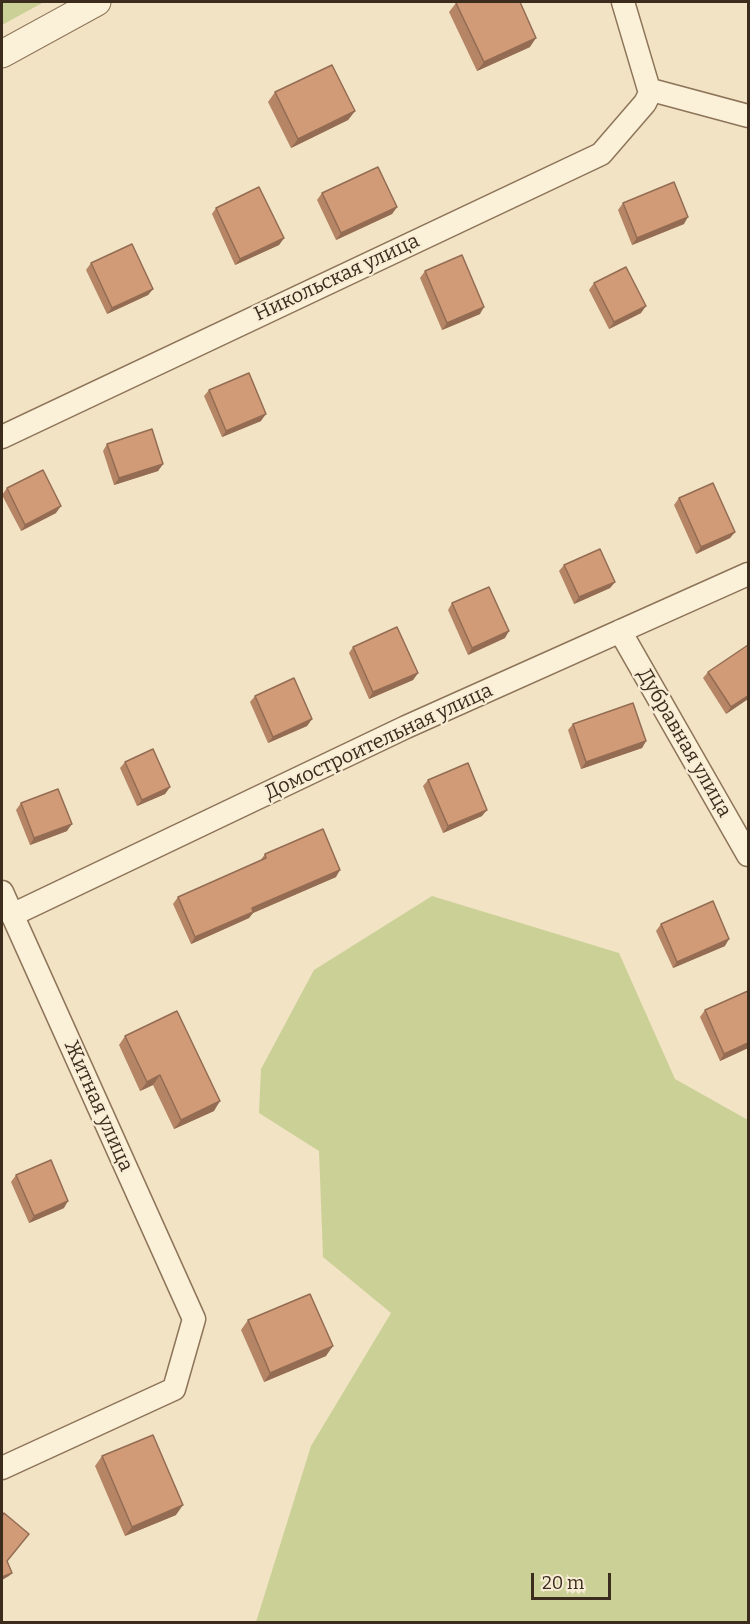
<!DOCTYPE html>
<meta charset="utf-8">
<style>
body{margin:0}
#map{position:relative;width:750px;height:1624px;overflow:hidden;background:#f1e3c4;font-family:Bitter,serif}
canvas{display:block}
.frame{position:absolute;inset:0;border:3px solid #3c2c1e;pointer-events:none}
.scale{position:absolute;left:531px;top:1573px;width:80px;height:27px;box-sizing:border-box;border:3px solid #3c2c1e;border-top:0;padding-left:8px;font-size:18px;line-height:21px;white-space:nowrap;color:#3c2c1e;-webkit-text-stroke:4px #f8edd4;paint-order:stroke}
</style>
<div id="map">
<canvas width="750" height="1624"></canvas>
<div class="frame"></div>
<div class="scale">20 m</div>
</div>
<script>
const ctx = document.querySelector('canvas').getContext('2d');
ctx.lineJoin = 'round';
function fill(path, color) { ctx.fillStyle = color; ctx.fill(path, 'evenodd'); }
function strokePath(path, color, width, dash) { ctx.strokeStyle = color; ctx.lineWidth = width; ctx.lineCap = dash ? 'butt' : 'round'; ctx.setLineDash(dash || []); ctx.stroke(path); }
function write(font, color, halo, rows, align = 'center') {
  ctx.font = font + ' Bitter,serif'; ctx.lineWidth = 4.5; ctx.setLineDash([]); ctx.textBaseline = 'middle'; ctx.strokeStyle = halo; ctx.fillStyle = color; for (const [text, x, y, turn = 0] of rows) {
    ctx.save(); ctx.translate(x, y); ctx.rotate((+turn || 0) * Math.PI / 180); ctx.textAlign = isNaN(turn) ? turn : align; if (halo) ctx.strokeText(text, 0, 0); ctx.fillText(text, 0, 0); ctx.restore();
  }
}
fill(new Path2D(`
 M 2,2 L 44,2 L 2,25 Z
 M 432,896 L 619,953 L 675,1079 L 748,1120 L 748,1622 L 256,1622 L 311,1446 L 391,1313 L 323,1257 L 319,1151 L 259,1113 L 261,1069 L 314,970 Z`), '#cbd097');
const minor = new Path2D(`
 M 623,2 L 650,93 L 655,91 L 748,116
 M 2,437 L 601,154 L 645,103 L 650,93
 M 620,631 L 748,855
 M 2,892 L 194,1319 L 174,1389 L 2,1468
 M 12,915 L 406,727 L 748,574`);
const tertiary = new Path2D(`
 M 2,54 L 97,2`);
strokePath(minor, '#8d7459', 25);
strokePath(tertiary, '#8d7459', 29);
strokePath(minor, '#fbf0d8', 22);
strokePath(tertiary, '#fbf0d8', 27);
fill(new Path2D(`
 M 456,3 L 530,47 L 477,71 L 449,12 Z
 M 275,92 L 355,111 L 348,120 L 291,148 L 268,102 Z
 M 322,193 L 397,207 L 392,214 L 336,240 L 317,200 Z
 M 623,203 L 684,224 L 632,245 L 618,210 Z
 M 216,208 L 284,238 L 279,245 L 235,265 L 212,214 Z
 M 91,263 L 153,289 L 148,295 L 107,314 L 86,270 Z
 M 425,271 L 480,314 L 442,330 L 420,278 Z
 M 594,283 L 641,313 L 609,329 L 589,290 Z
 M 209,390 L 261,421 L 222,437 L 204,396 Z
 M 107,444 L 163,464 L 158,471 L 114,485 L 103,451 Z
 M 7,488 L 56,513 L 21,531 L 2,495 Z
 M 679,498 L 735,532 L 730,538 L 696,554 L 674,505 Z
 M 564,565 L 615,582 L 610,588 L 574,604 L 559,571 Z
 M 452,603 L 505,638 L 468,655 L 448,610 Z
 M 353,647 L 418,673 L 413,680 L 369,699 L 349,653 Z
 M 708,672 L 748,699 L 726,714 L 703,678 Z
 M 255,696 L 312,719 L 307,726 L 268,743 L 250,702 Z
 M 573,724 L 646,741 L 642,748 L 581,769 L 568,730 Z
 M 125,762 L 170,787 L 165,794 L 137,806 L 120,768 Z
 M 428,780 L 482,816 L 443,833 L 423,786 Z
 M 21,803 L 67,831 L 30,845 L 16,810 Z
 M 265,854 L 336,877 L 253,913 L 249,918 L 191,944 L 173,904 L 178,897 L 260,861 Z
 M 661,924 L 725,946 L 673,968 L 656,931 Z
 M 748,991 L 748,1048 L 720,1061 L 700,1017 L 705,1010 Z
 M 125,1036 L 214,1111 L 174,1129 L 153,1085 L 140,1091 L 119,1045 Z
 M 16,1175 L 64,1208 L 29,1223 L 11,1182 Z
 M 248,1320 L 326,1356 L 264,1382 L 241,1330 Z
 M 102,1456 L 176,1515 L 125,1536 L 95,1466 Z`), '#b58566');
fill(new Path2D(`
 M 536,38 L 530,47 L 477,71 L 484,62 Z
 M 355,111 L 348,120 L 291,148 L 298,139 Z
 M 397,207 L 392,214 L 336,240 L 341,233 Z
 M 688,217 L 684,224 L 632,245 L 637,238 Z
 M 284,238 L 279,245 L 235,265 L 240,259 Z
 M 153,289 L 148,295 L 107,314 L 112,308 Z
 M 646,306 L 641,313 L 609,329 L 614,322 Z
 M 484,307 L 480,314 L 442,330 L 447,323 Z
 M 266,414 L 261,421 L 222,437 L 226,431 Z
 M 163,464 L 158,471 L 114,485 L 119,478 Z
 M 61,506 L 56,513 L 21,531 L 25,525 Z
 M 735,532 L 730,538 L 696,554 L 701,547 Z
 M 615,582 L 610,588 L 574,604 L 579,597 Z
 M 509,631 L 505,638 L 468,655 L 472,648 Z
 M 418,673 L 413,680 L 369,699 L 373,692 Z
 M 748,696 L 748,699 L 726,714 L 731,707 Z
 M 312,719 L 307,726 L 268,743 L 273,737 Z
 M 646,741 L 642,748 L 581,769 L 586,762 Z
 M 170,787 L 165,794 L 137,806 L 142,800 Z
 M 487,810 L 482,816 L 443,833 L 448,826 Z
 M 72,824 L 67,831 L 30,845 L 34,838 Z
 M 340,870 L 336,877 L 253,913 L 249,918 L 191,944 L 195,937 L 252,908 Z
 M 729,939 L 725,946 L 673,968 L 677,962 Z
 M 748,1043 L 748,1048 L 720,1061 L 724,1054 Z
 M 160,1075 L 153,1085 L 140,1091 L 147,1082 Z
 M 220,1101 L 214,1111 L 174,1129 L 181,1120 Z
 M 68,1201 L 64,1208 L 29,1223 L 34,1216 Z
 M 333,1346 L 326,1356 L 264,1382 L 270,1373 Z
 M 183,1505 L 176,1515 L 125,1536 L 132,1527 Z
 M 12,1573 L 9,1576 L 2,1580 L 2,1577 Z`), '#936c53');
const building = new Path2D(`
 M 458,2 L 520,2 L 536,38 L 484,62 L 456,3 Z
 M 332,65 L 355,111 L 298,139 L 275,92 Z
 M 378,167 L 397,207 L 341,233 L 322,193 Z
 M 674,182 L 688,217 L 637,238 L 623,203 Z
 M 259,187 L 284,238 L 240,259 L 216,208 Z
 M 132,244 L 153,289 L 112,308 L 91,263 Z
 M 462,255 L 484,307 L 447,323 L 425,271 Z
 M 626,267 L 646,306 L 614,322 L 594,283 Z
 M 249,373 L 266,414 L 226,431 L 209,390 Z
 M 152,429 L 163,464 L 119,478 L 107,444 Z
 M 43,470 L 61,506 L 25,525 L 7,488 Z
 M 713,483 L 735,532 L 701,547 L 679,498 Z
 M 600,549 L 615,582 L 579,597 L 564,565 Z
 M 489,587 L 509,631 L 472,648 L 452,603 Z
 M 397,627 L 418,673 L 373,692 L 353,647 Z
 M 748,645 L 748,696 L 731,707 L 708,672 Z
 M 294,678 L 312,719 L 273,737 L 255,696 Z
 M 633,703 L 646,741 L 586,762 L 573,724 Z
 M 153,749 L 170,787 L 142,800 L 125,762 Z
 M 468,763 L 487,810 L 448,826 L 428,780 Z
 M 58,789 L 72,824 L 34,838 L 21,803 Z
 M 323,829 L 340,870 L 252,908 L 253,912 L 195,937 L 178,897 L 266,858 L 265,854 Z
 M 713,901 L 729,939 L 677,962 L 661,924 Z
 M 748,991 L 748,1043 L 724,1054 L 705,1010 Z
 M 177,1011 L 220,1101 L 181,1120 L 160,1075 L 147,1082 L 125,1036 Z
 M 51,1160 L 68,1201 L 34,1216 L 16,1175 Z
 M 310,1294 L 333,1346 L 270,1373 L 248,1320 Z
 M 153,1435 L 183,1505 L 132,1527 L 102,1456 Z
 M 4,1513 L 29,1534 L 7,1561 L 12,1573 L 2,1577 L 2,1516 Z`);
fill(building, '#d29b77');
strokePath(building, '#936c53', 1.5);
write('20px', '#3c2c1e', '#f8edd4', [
 ["Никольская улица",337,278,-25],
 ["Домостроительная улица",379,742,-25],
 ["Дубравная улица",684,743,60],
 ["Житная улица",98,1106,66]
]);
</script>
